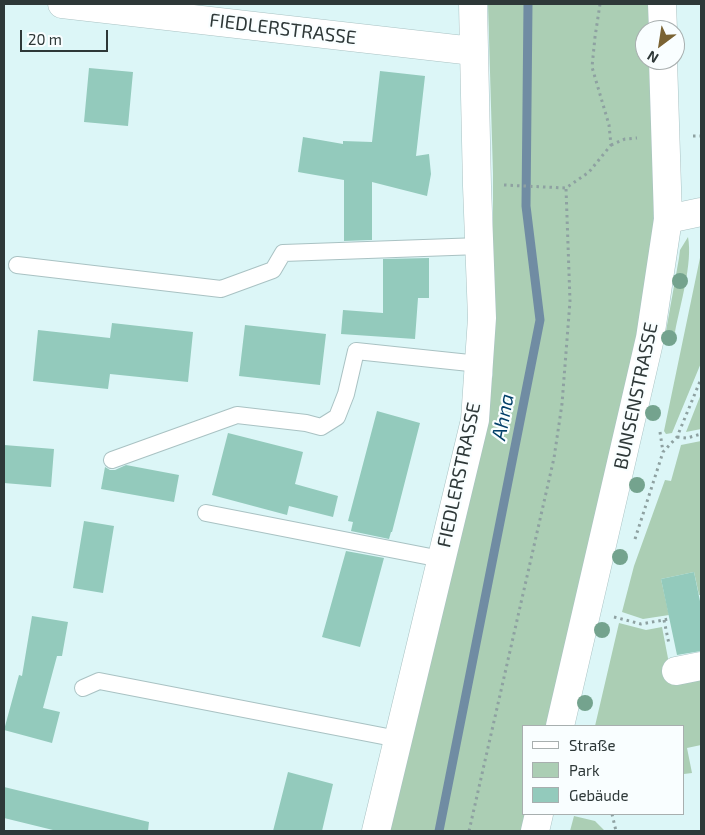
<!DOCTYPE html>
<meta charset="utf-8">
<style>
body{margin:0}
#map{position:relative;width:705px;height:835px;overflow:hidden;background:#dcf6f7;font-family:"Exo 2",sans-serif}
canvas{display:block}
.frame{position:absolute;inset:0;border:5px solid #2e3838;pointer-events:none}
.legend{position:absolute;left:522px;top:725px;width:162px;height:90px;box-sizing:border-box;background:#f9feff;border:1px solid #a8afaf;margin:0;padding:6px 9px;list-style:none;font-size:15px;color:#2e3838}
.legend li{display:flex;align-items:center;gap:10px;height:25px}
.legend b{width:25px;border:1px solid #a8afaf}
.north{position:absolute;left:635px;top:20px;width:50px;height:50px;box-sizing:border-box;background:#f9feff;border:1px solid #a8afaf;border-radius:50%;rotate:211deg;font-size:14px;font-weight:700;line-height:20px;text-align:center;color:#2e3838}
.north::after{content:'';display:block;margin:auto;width:18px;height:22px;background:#7a6333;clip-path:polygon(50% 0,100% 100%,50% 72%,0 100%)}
.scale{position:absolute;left:20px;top:30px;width:88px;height:22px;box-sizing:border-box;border:2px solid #2e3838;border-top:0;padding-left:6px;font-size:15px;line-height:18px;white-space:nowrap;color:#2e3838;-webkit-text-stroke:4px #f9feff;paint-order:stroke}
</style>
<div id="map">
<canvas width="705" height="835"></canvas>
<div class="frame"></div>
<ul class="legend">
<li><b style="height:6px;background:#fff"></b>Straße</li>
<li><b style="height:14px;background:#abceb4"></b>Park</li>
<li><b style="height:14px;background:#93cabc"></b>Gebäude</li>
</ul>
<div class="north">N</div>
<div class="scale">20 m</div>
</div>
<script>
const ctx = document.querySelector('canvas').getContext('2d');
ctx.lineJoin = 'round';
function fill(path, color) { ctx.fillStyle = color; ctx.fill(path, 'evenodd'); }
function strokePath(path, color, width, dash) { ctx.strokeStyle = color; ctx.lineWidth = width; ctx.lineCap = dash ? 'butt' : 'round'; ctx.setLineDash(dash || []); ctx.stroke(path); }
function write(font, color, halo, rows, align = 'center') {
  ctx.font = font + ' "Exo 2",sans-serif'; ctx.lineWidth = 4.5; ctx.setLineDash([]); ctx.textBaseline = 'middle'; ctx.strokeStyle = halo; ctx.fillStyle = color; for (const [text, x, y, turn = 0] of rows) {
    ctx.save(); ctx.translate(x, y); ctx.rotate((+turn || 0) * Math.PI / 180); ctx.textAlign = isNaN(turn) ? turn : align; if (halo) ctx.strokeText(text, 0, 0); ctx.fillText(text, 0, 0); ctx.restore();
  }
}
fill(new Path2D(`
 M 488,4 L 653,4 L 654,30 L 645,30 L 645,60 L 654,60 L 655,127 L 653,263 L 550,726 L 524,726 L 524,814 L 529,814 L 525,831 L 384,831 L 493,374 L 493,174 Z
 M 688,237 C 693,263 680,305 675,332 L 666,331 L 679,258 L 680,250 Z
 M 701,253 L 701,363 L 672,433 L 666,434 L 664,431 Z
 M 701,394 L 701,429 L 686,432 Z
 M 701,441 L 701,595 L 699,595 L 694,572 L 661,579 L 669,615 L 643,619 L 622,612 L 634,566 L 665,480 L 671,481 L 681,445 Z
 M 619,623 L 646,630 L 662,627 L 671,674 L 701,678 L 701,745 L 687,748 L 692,773 L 684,774 L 684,726 L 595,726 Z
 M 574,816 L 595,821 L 605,831 L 570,831 Z`), '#abceb4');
strokePath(new Path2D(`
 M 439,831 L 540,320 L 526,206 L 528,4`), '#708ca3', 9);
fill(new Path2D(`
 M 89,68 L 133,72 L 128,126 L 84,122 Z
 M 380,71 L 425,76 L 416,156 L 429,154 L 431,174 L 427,196 L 372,182 L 372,240 L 344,241 L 344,180 L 298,172 L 303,137 L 343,144 L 343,141 L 372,142 Z
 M 429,258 L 429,298 L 418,298 L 415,339 L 341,334 L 343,310 L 383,313 L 383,259 Z
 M 112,323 L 193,332 L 188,382 L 110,374 L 108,389 L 33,381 L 38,330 L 110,338 Z
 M 245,325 L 326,334 L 320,385 L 239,376 Z
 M 377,411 L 420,423 L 392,532 L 391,532 L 389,539 L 351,531 L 353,522 L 348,521 Z
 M 228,433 L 303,452 L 295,484 L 338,496 L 333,517 L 289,506 L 287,515 L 212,495 Z
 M 4,445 L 54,449 L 51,487 L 4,483 Z
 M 126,465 L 179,475 L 174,502 L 101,489 L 105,467 L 110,470 L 115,470 Z
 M 84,521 L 114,526 L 103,593 L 73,588 Z
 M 346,551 L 384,558 L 360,647 L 322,637 Z
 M 694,572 L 701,606 L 701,651 L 677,655 L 661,579 Z
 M 32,616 L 68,622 L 62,656 L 57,656 L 43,708 L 60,712 L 52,743 L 4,730 L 19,675 L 22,676 Z
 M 288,772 L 333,784 L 322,831 L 273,831 Z
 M 4,787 L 149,822 L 148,831 L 57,831 L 4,818 Z`), '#93cabc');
const lane = new Path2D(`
 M 17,265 L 221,289 L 273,270 L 283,253 L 480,246
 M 112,460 L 237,415 L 306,423 L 321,427 L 337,417 L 346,394 L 356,351 L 479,364
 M 206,513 L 441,559
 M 83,688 L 99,681 L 398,739`);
const street = new Path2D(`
 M 62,4 L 473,51
 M 668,219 L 701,212
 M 676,671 L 701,666
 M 376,831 L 475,420 L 482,318 L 477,186 L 473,4`);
const secondary = new Path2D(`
 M 662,4 L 663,30
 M 560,726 L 650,338 L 668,219 L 663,60
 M 535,831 L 539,814`);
strokePath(lane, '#a9c2c3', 18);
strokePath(street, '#a9c2c3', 29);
strokePath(secondary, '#a9c2c3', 29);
strokePath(new Path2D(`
 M 693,136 L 701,136
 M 611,145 L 625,139 L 637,138
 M 504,185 L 566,188
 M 660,432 L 663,452
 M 677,437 L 687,438 L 701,434
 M 635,539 L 663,452 L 677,437 L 701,379
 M 614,617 L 641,624 L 669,619
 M 664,620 L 669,644
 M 612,814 L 616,831
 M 469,831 L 554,458 L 562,404 L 570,301 L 566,188 L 589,172 L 611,145 L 609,125 L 592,67 L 595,37 L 600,4`), '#8ea1a1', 3, [2.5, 4]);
strokePath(lane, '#fff', 16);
strokePath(street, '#fff', 28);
strokePath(secondary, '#fff', 28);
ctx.fillStyle = '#74a38e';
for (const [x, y] of [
 [680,281],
 [669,338],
 [653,413],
 [637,485],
 [620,557],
 [602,630],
 [585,703]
]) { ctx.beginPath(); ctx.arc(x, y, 8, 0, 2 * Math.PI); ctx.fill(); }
write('19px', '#2e3838', '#f9feff', [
 ["FIEDLERSTRASSE",283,29,7],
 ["BUNSENSTRASSE",636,396,-78],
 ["FIEDLERSTRASSE",459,475,-78]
]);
write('italic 20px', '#023f69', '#f9feff', [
 ["Ahna",503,417,-79]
]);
</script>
